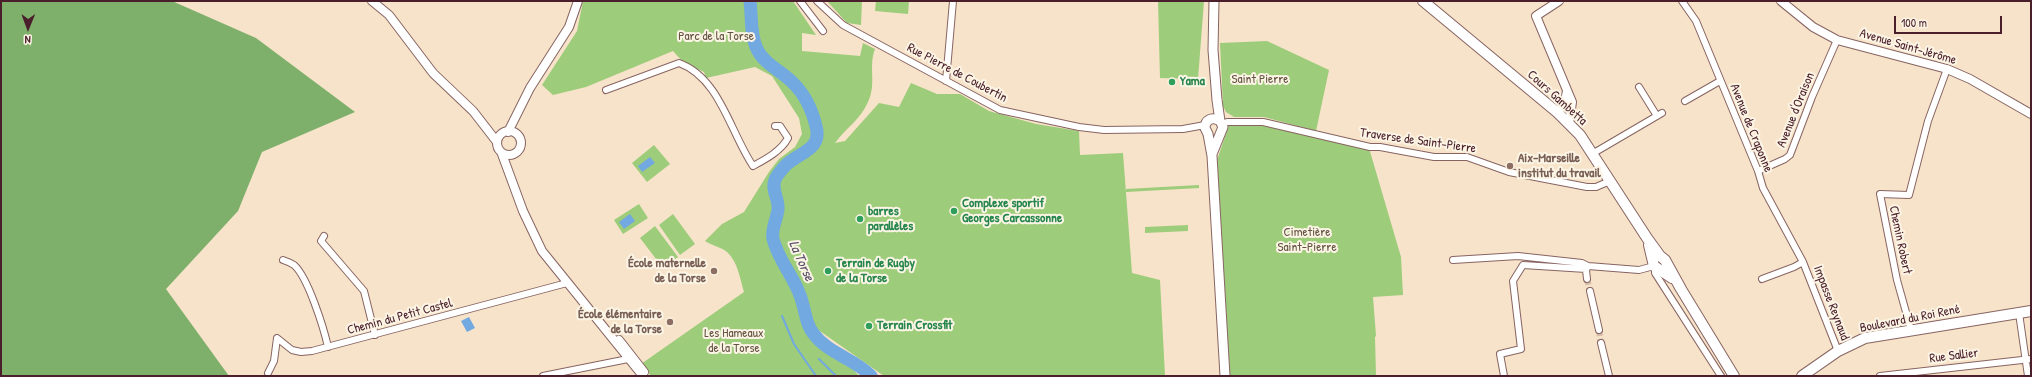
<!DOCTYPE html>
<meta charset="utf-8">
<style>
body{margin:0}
#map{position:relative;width:2032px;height:377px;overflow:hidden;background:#f7e3c9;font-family:"Patrick Hand",sans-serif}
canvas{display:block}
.frame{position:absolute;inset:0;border:2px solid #4a1f2b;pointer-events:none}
.north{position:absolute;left:8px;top:8px;width:40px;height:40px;-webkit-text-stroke:3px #fcf5e5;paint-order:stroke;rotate:181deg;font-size:11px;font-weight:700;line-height:16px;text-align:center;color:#4a1f2b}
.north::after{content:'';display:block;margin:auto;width:14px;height:18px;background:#4a1f2b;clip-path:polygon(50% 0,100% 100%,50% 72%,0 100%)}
.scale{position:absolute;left:1894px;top:16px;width:108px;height:18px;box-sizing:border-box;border:2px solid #4a1f2b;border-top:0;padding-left:5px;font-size:12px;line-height:14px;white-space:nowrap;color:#4a1f2b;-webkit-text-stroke:3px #fcf5e5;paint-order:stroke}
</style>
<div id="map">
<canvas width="2032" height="377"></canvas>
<div class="frame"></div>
<div class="north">N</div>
<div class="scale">100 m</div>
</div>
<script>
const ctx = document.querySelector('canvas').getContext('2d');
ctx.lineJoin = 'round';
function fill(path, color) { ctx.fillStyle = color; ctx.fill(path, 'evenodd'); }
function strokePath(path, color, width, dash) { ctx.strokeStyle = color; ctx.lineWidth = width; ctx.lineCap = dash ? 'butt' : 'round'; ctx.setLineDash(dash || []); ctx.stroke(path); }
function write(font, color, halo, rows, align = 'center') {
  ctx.font = font + ' "Patrick Hand",sans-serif'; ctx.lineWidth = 4; ctx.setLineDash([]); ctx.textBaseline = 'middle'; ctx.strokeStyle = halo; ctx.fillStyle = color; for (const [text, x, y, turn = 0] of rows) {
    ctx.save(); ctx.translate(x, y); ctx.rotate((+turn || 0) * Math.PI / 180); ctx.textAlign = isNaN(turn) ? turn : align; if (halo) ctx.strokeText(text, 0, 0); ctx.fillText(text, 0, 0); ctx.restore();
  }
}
fill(new Path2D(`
 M 583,1 L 793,1 L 816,35 L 802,33 L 802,51 L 860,56 L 863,43 L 875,49 C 868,67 877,83 868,102 C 861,119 845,129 835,143 L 845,141 L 879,103 L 899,107 L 911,83 L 937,94 L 960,94 L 989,111 L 1036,124 L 1079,131 L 1080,155 L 1123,153 L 1132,273 L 1160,280 L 1165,376 L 884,376 L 817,329 L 859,376 L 651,376 L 641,364 L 744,292 C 740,279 738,262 727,252 C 721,247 711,245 705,241 L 722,224 L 744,212 L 769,172 L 779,159 L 795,147 L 802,134 L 799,118 L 772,76 L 755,67 L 706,78 L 704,72 L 684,63 L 673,51 L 586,87 L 553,95 L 542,85 L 577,31 Z
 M 827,1 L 862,1 L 861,25 L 847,23 Z
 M 876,1 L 909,1 L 908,14 L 875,11 Z
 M 1158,1 L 1204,1 L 1198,79 L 1160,78 Z
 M 1267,41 L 1329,70 L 1316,131 L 1264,117 L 1234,117 L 1226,112 L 1223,106 L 1220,43 Z
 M 1258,123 L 1369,148 L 1401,257 L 1403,295 L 1373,297 L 1376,336 L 1375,337 L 1376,376 L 1230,376 L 1217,160 L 1229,125 Z
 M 654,145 L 670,164 L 647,182 L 632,163 Z
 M 1199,185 L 1199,188 L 1126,192 L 1126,189 Z
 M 639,204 L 648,218 L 623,234 L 614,220 Z
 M 673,214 L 695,244 L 680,255 L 659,225 Z
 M 1188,225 L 1188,231 L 1145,233 L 1145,227 Z
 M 655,226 L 678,257 L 663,268 L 640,238 Z`), '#9dcc7b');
fill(new Path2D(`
 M 1,1 L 172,1 L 256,38 L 355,112 L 262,152 L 238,211 L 166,289 L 229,376 L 1,376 Z`), '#7eb06b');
fill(new Path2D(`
 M 650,157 L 655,163 L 642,172 L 638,166 Z
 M 630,214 L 635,221 L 624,229 L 619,222 Z
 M 469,317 L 475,328 L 467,332 L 461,321 Z`), '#71a9e0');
strokePath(new Path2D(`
 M 782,316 L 794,344 L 816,376
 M 819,359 L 836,376`), '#71a9e0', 2);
strokePath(new Path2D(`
 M 750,1 C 752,16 750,35 757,49 C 764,64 780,70 792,82 C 804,93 812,110 816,126 C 823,151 796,153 784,167 C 781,171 776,176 775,180 C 771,190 779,199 778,209 C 777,220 771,228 773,239 C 779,263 798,281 803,305 C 806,315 806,324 813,333 C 828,354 854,358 871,376`), '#71a9e0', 13);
strokePath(new Path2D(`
 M 1587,279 L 1590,291
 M 1599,330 L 1601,343`), '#d4bca9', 6, [6, 3]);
const minor = new Path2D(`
 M 800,1 L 823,31
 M 817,1 L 843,25 L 1000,110 L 1079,127 L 1104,130 L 1183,129 L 1205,125
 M 1682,1 L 1696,21 L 1758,171 L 1763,188 L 1803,262 L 1838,351
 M 946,81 L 953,1
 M 1639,87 L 1657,116
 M 606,90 L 679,63 C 720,78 730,132 753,166 C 766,159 781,151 788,138 L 780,126 L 775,126
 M 1685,101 L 1720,81
 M 1222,124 L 1227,122 L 1263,122 L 1370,147 L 1380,147 L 1434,157 L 1467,157 L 1509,172 L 1587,187 L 1596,187 L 1610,181
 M 1592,154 L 1662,113
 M 1758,171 L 1785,159 L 1790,155 L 1812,97 L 1837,40
 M 324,236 L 321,241 L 364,291 L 375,335
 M 283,260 C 286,261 291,263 294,265 C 308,277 324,329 328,347
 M 1453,260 L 1518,256 L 1582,263 L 1588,266
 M 1588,266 L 1639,270 L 1654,266
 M 1655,268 L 1655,273 L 1721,376
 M 1587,279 L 1586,270 L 1588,266
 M 1762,279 L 1794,267 L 1803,262
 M 1590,291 L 1599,330
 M 2019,313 L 2028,376
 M 1911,330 L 1897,280 L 1880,194 L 1909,195 L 1928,121 L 1947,69
 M 1601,343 L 1609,376
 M 268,373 L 274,361 L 277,338 L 292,350 L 301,352 L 312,351 L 567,283
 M 543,376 L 628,359 L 631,357
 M 1504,376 L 1500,354 L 1521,349 L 1513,281 L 1523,265 L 1586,269
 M 1880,376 L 2031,359`);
const tertiary = new Path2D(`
 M 372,1 L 389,15 L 433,73 L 473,111 L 497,142
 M 1559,1 L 1536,16 L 1572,102 L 1569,123
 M 1781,1 L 1813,27 L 1837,40 L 1947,69 L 1970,79 L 2031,114
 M 1558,113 L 1565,101 L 1567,91
 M497 143a12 12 0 1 1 24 0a12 12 0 1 1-24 0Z
 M 508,132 L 530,88 L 569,27 L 578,1
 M 502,154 L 523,211 L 542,251 L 643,376
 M 619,340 L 644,372`);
const secondary = new Path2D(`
 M 1220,121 C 1212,116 1205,120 1205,128 L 1208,134 L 1212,156 L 1225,376
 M 1212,154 L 1223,127 L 1220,121 L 1217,100 L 1213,50 L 1214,1`);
const primary = new Path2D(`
 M 1423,1 L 1558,113 L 1580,135 L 1647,238 L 1660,256 L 1665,260 L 1681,289 L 1734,376
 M 1649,245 L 1654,266 L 1672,278
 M 1802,376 L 1838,351 L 1865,338 L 2031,311`);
strokePath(minor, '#876462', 8);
strokePath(tertiary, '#876462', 10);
strokePath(secondary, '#876462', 11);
strokePath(primary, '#876462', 12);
strokePath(minor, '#fff', 6);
strokePath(tertiary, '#fff', 8);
strokePath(secondary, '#fff', 9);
strokePath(primary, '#fff', 10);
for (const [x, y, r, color] of [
 [1172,82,4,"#2e9e5b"],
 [1510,166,4,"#8d6e63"],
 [954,211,4,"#2e9e5b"],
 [860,219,4,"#2e9e5b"],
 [714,271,4,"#8d6e63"],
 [828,271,4,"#2e9e5b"],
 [670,322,4,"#8d6e63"],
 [869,326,4,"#2e9e5b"]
]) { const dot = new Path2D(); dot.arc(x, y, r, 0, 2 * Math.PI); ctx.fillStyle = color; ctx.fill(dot); strokePath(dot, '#fcf5e5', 1.5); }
write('13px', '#635343', '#fcf5e5', [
 ["Parc de la Torse",716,37],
 ["Saint Pierre",1260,80],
 ["Cimetière",1307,233],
 ["Saint-Pierre",1307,248],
 ["Les Hameaux",734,334],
 ["de la Torse",734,349]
]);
write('13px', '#4a1f2b', '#fcf5e5', [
 ["Avenue Saint-Jérôme",1908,47,16],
 ["Rue Pierre de Coubertin",957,73,28],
 ["Cours Gambetta",1557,98,42],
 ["Avenue d'Oraison",1796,110,-68],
 ["Avenue de Craponne",1751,128,68],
 ["Traverse de Saint-Pierre",1418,141,8],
 ["Chemin Robert",1900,240,78],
 ["Impasse Reynaud",1831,303,69],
 ["Chemin du Petit Castel",400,317,-15],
 ["Boulevard du Roi René",1910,319,-11],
 ["Rue Sallier",1954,356,-7]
]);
write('bold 13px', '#27864d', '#fcf5e5', [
 ["Yama",1180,82],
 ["Complexe sportif",962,204],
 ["Georges Carcassonne",962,219],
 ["barres",868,212],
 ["parallèles",868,227],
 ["Terrain de Rugby",836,264],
 ["de la Torse",836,279],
 ["Terrain Crossfit",877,326]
], 'left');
write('bold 13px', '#785e54', '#fcf5e5', [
 ["Aix-Marseille",1518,159,"left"],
 ["institut du travail",1518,174,"left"],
 ["École maternelle",706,264],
 ["de la Torse",706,279],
 ["École élémentaire",662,315],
 ["de la Torse",662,330]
], 'right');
write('italic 14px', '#584f6a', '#fcf5e5', [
 ["La Torse",801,261,66]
]);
</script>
